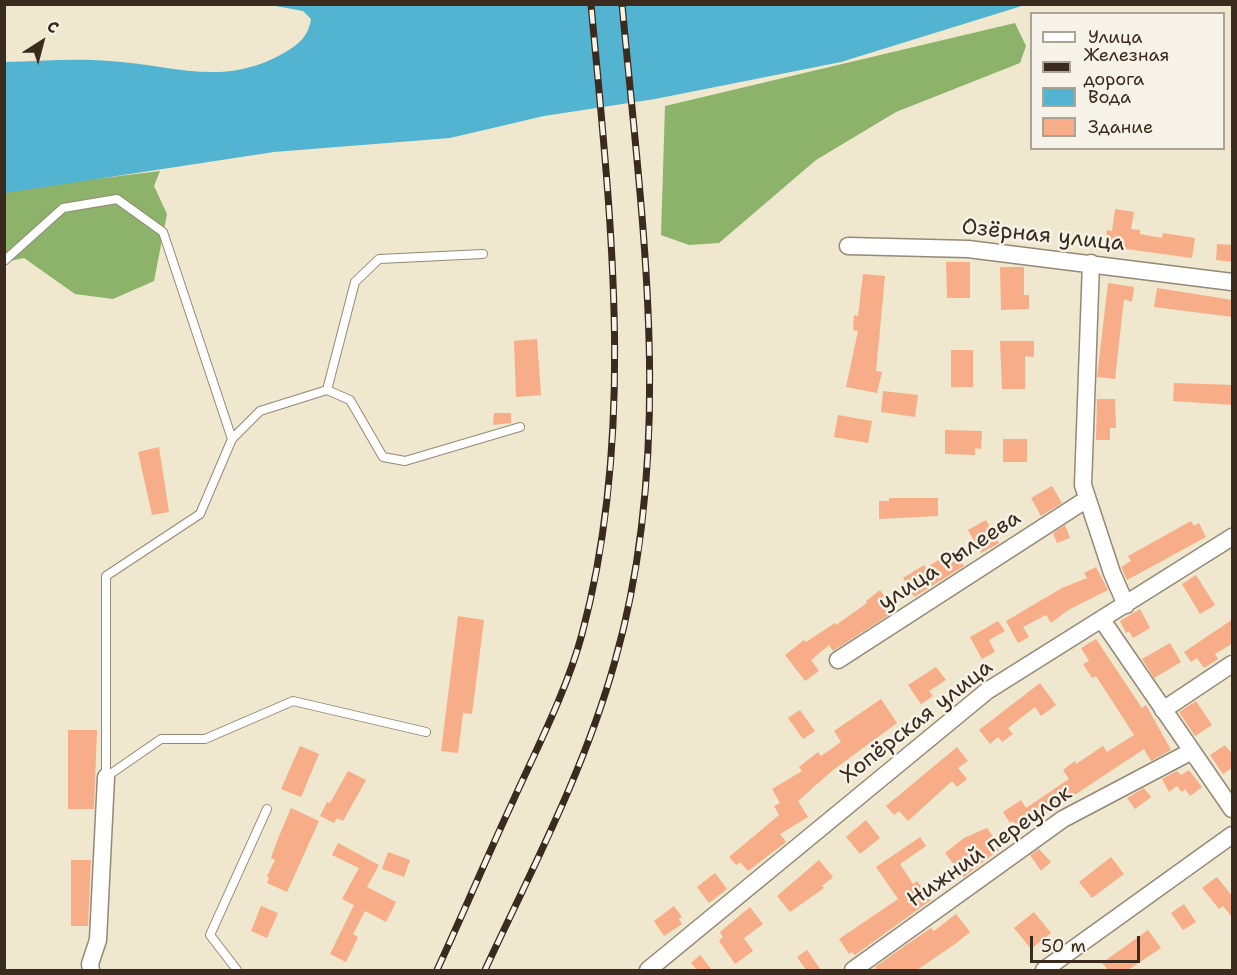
<!DOCTYPE html>
<meta charset="utf-8">
<style>
body{margin:0}
#map{position:relative;width:1237px;height:975px;overflow:hidden;background:#efe7ce;font-family:"Shantell Sans",sans-serif}
canvas{display:block}
.frame{position:absolute;inset:0;border:6px solid #3b2a1e;pointer-events:none}
.legend{position:absolute;left:1030px;top:12px;width:195px;height:138px;box-sizing:border-box;background:#f7f3e8;border:2px solid #aca397;margin:0;padding:8px 10px;list-style:none;font-size:18px;color:#3b2a1e}
.legend li{display:flex;align-items:center;gap:12px;height:30px}
.legend b{width:30px;border:2px solid #aca397}
.north{position:absolute;left:12px;top:12px;width:60px;height:60px;-webkit-text-stroke:4px #f7f3e8;paint-order:stroke;rotate:36deg;font-size:16px;font-weight:700;line-height:24px;text-align:center;color:#3b2a1e}
.north::after{content:'';display:block;margin:auto;width:21px;height:27px;background:#3b2a1e;clip-path:polygon(50% 0,100% 100%,50% 72%,0 100%)}
.scale{position:absolute;left:1030px;top:936px;width:110px;height:27px;box-sizing:border-box;border:3px solid #3b2a1e;border-top:0;padding-left:8px;font-size:18px;line-height:21px;white-space:nowrap;color:#3b2a1e;-webkit-text-stroke:4px #f7f3e8;paint-order:stroke}
</style>
<div id="map">
<canvas width="1237" height="975"></canvas>
<div class="frame"></div>
<ul class="legend">
<li><b style="height:8px;background:#fff"></b>Улица</li>
<li><b style="height:8px;background:#3b2a1e"></b>Железная дорога</li>
<li><b style="height:16px;background:#52b4d1"></b>Вода</li>
<li><b style="height:16px;background:#f7ad87"></b>Здание</li>
</ul>
<div class="north">С</div>
<div class="scale">50 m</div>
</div>
<script>
const ctx = document.querySelector('canvas').getContext('2d');
ctx.lineJoin = 'round';
function fill(path, color) { ctx.fillStyle = color; ctx.fill(path, 'evenodd'); }
function strokePath(path, color, width, dash) { ctx.strokeStyle = color; ctx.lineWidth = width; ctx.lineCap = dash ? 'butt' : 'round'; ctx.setLineDash(dash || []); ctx.stroke(path); }
function write(font, color, halo, rows, align = 'center') {
  ctx.font = font + ' "Shantell Sans",sans-serif'; ctx.lineWidth = 5; ctx.setLineDash([]); ctx.textBaseline = 'middle'; ctx.strokeStyle = halo; ctx.fillStyle = color; for (const [text, x, y, turn = 0] of rows) {
    ctx.save(); ctx.translate(x, y); ctx.rotate((+turn || 0) * Math.PI / 180); ctx.textAlign = isNaN(turn) ? turn : align; if (halo) ctx.strokeText(text, 0, 0); ctx.fillText(text, 0, 0); ctx.restore();
  }
}
fill(new Path2D(`
 M 1015,23 L 1026,46 L 1020,63 L 896,112 L 816,160 L 719,243 L 689,245 L 661,235 L 665,106 Z
 M 160,171 L 154,186 L 167,214 L 154,281 L 113,299 L 75,294 L 24,258 L 5,262 L 4,190 Z`), '#8cb369');
fill(new Path2D(`
 M 270,5 L 1025,4 L 1025,5 L 841,62 L 655,99 L 544,116 L 450,138 L 274,152 L 5,193 L 5,62 C 39,61 75,58 110,61 C 175,65 222,88 284,53 C 299,44 308,37 311,19 L 303,11 Z`), '#52b4d1');
fill(new Path2D(`
 M 1115,209 L 1134,212 L 1131,229 L 1140,230 L 1140,234 L 1162,238 L 1163,233 L 1195,238 L 1192,258 L 1105,246 L 1107,230 L 1112,231 Z
 M 1217,244 L 1233,245 L 1233,262 L 1216,260 Z
 M 946,262 L 970,262 L 970,298 L 947,298 Z
 M 1000,267 L 1024,267 L 1024,295 L 1029,295 L 1029,309 L 1001,310 Z
 M 863,274 L 885,276 L 876,371 L 882,372 L 877,393 L 846,387 L 858,331 L 853,330 L 854,315 L 858,316 Z
 M 1108,283 L 1134,287 L 1132,302 L 1124,299 L 1115,379 L 1097,377 Z
 M 1157,288 L 1233,300 L 1233,317 L 1154,307 Z
 M 537,339 L 541,395 L 516,397 L 514,341 Z
 M 1000,341 L 1034,341 L 1034,357 L 1025,356 L 1025,389 L 1002,389 Z
 M 951,350 L 973,350 L 973,387 L 951,387 Z
 M 1174,383 L 1233,385 L 1233,405 L 1173,401 Z
 M 883,391 L 918,395 L 915,417 L 881,412 Z
 M 1097,399 L 1115,399 L 1116,428 L 1110,428 L 1110,440 L 1096,440 Z
 M 494,413 L 511,413 L 511,423 L 493,425 Z
 M 838,415 L 872,421 L 868,443 L 834,437 Z
 M 945,430 L 982,431 L 981,449 L 975,448 L 975,455 L 945,454 Z
 M 1003,439 L 1027,439 L 1027,462 L 1003,462 Z
 M 159,447 L 169,512 L 152,515 L 138,452 Z
 M 1052,486 L 1062,503 L 1041,516 L 1031,498 Z
 M 889,498 L 938,498 L 938,516 L 879,519 L 879,501 L 889,501 Z
 M 986,520 L 999,543 L 981,553 L 968,530 Z
 M 1191,521 L 1194,526 L 1199,523 L 1206,537 L 1127,580 L 1121,567 L 1131,561 L 1128,556 Z
 M 1065,525 L 1070,538 L 1057,543 L 1053,533 Z
 M 954,550 L 964,566 L 914,597 L 903,578 L 924,565 L 926,568 Z
 M 1096,567 L 1108,590 L 1068,610 L 1051,623 L 1046,615 L 1023,627 L 1029,637 L 1018,643 L 1006,621 L 1062,588 L 1087,578 L 1084,573 Z
 M 1196,575 L 1215,605 L 1200,614 L 1182,584 Z
 M 880,590 L 895,611 L 833,651 L 829,645 L 811,660 L 819,671 L 805,681 L 785,655 L 804,640 L 806,642 L 835,623 L 836,625 L 867,603 L 866,601 Z
 M 1140,609 L 1150,628 L 1133,638 L 1129,631 L 1126,633 L 1120,621 Z
 M 458,616 L 484,620 L 472,714 L 463,713 L 458,753 L 441,751 Z
 M 1233,619 L 1233,643 L 1215,654 L 1218,659 L 1204,668 L 1197,658 L 1191,662 L 1184,652 Z
 M 998,621 L 1005,631 L 989,640 L 995,652 L 982,659 L 970,637 Z
 M 1096,639 L 1142,708 L 1146,705 L 1171,750 L 1151,761 L 1144,749 L 1020,831 L 1013,821 L 1010,823 L 1003,812 L 1021,800 L 1026,808 L 1069,779 L 1063,770 L 1075,761 L 1076,764 L 1103,746 L 1107,752 L 1134,735 L 1096,676 L 1092,678 L 1083,664 L 1089,661 L 1081,648 Z
 M 1170,643 L 1181,662 L 1154,678 L 1142,659 Z
 M 936,667 L 946,680 L 929,691 L 933,696 L 921,704 L 908,685 Z
 M 1040,683 L 1056,705 L 1041,716 L 1035,707 L 1008,728 L 1013,734 L 1002,742 L 998,737 L 990,744 L 979,730 Z
 M 881,699 L 897,723 L 833,770 L 798,801 L 808,817 L 780,834 L 786,842 L 748,871 L 740,862 L 736,865 L 729,857 L 779,815 L 774,806 L 780,803 L 772,789 L 802,771 L 799,767 L 818,752 L 821,756 L 841,742 L 834,731 Z
 M 1196,701 L 1212,725 L 1195,736 L 1179,712 Z
 M 800,710 L 815,731 L 803,739 L 788,718 Z
 M 68,730 L 97,730 L 94,809 L 68,809 Z
 M 1225,745 L 1233,755 L 1233,767 L 1223,774 L 1210,755 Z
 M 300,746 L 319,754 L 301,797 L 281,789 Z
 M 957,747 L 968,761 L 958,768 L 967,779 L 957,787 L 952,781 L 908,821 L 899,811 L 894,815 L 886,806 Z
 M 1189,770 L 1202,787 L 1190,796 L 1185,789 L 1182,792 L 1177,786 L 1169,792 L 1162,779 L 1177,771 L 1181,775 Z
 M 348,771 L 366,780 L 343,821 L 337,818 L 334,823 L 320,816 L 327,802 L 330,803 Z
 M 1144,788 L 1151,797 L 1135,809 L 1127,798 Z
 M 291,808 L 319,821 L 287,892 L 267,883 L 269,878 L 267,876 L 275,860 L 271,858 L 277,841 Z
 M 866,820 L 880,838 L 860,854 L 846,837 Z
 M 987,828 L 1001,848 L 964,877 L 945,853 L 964,838 Z
 M 920,837 L 926,846 L 900,864 L 913,884 L 917,881 L 931,900 L 855,955 L 852,952 L 849,954 L 839,939 L 898,899 L 876,867 Z
 M 338,843 L 379,865 L 367,887 L 396,902 L 386,922 L 365,911 L 353,934 L 358,937 L 346,962 L 330,954 L 354,905 L 342,899 L 359,868 L 332,855 Z
 M 1039,849 L 1051,862 L 1041,871 L 1030,855 Z
 M 388,852 L 410,860 L 404,877 L 382,869 Z
 M 1111,857 L 1124,874 L 1092,898 L 1079,882 Z
 M 71,860 L 91,860 L 88,926 L 71,926 Z
 M 819,860 L 833,877 L 822,886 L 824,888 L 790,912 L 777,896 Z
 M 715,873 L 727,889 L 709,903 L 697,887 Z
 M 1217,877 L 1233,897 L 1233,918 L 1223,906 L 1219,909 L 1202,888 Z
 M 1184,904 L 1196,922 L 1183,930 L 1171,913 Z
 M 261,906 L 278,913 L 267,938 L 251,931 Z
 M 674,906 L 682,917 L 679,919 L 682,924 L 664,936 L 654,921 Z
 M 750,907 L 763,924 L 744,938 L 753,951 L 735,964 L 719,941 L 723,937 L 720,932 Z
 M 1034,912 L 1051,933 L 1031,949 L 1014,928 Z
 M 956,914 L 970,932 L 955,944 L 917,970 L 877,970 L 875,967 L 909,943 L 931,928 L 934,931 Z
 M 1148,930 L 1161,948 L 1128,970 L 1108,970 L 1102,963 Z
 M 807,950 L 821,970 L 806,970 L 797,957 Z
 M 700,955 L 712,970 L 697,970 L 691,963 Z`), '#f7ad87');
const lane = new Path2D(`
 M 4,261 L 63,208 L 117,199 L 163,232 L 232,439
 M 327,390 L 350,400 L 383,457 L 405,461 L 520,427
 M 426,732 L 293,701 L 205,739 L 161,739 L 106,777 L 106,576 L 200,514 L 232,439 L 260,411 L 327,390 L 355,282 L 379,259 L 483,254
 M 237,970 L 210,935 L 267,809`);
const street = new Path2D(`
 M 848,246 L 968,249 L 1232,282
 M 1091,263 L 1083,485 L 1112,573 L 1126,605
 M 1102,620 L 1232,809
 M 838,660 L 1087,499
 M 1163,710 L 1232,664
 M 91,970 L 90,964 L 98,940 L 106,777
 M 648,970 L 987,691 L 1232,537
 M 853,970 L 1063,819 L 1190,752
 M 1044,970 L 1232,835`);
strokePath(lane, '#958876', 10);
strokePath(street, '#958876', 19);
strokePath(lane, '#fff', 8);
strokePath(street, '#fff', 16);
const rail = new Path2D(`
 M 437,970 C 463,914 487,857 513,801 C 537,748 567,690 582,634 C 637,429 610,213 591,4
 M 485,970 C 532,869 585,769 615,661 C 676,446 642,223 622,4`);
strokePath(rail, '#3b2a1e', 7);
strokePath(rail, '#f7f3e8', 4.5, [14]);
write('22px', '#3b2a1e', '#f7f3e8', [
 ["Озёрная улица",1043,236,6],
 ["улица Рылеева",950,561,-33],
 ["Хопёрская улица",917,722,-38],
 ["Нижний переулок",990,847,-35]
]);
</script>
